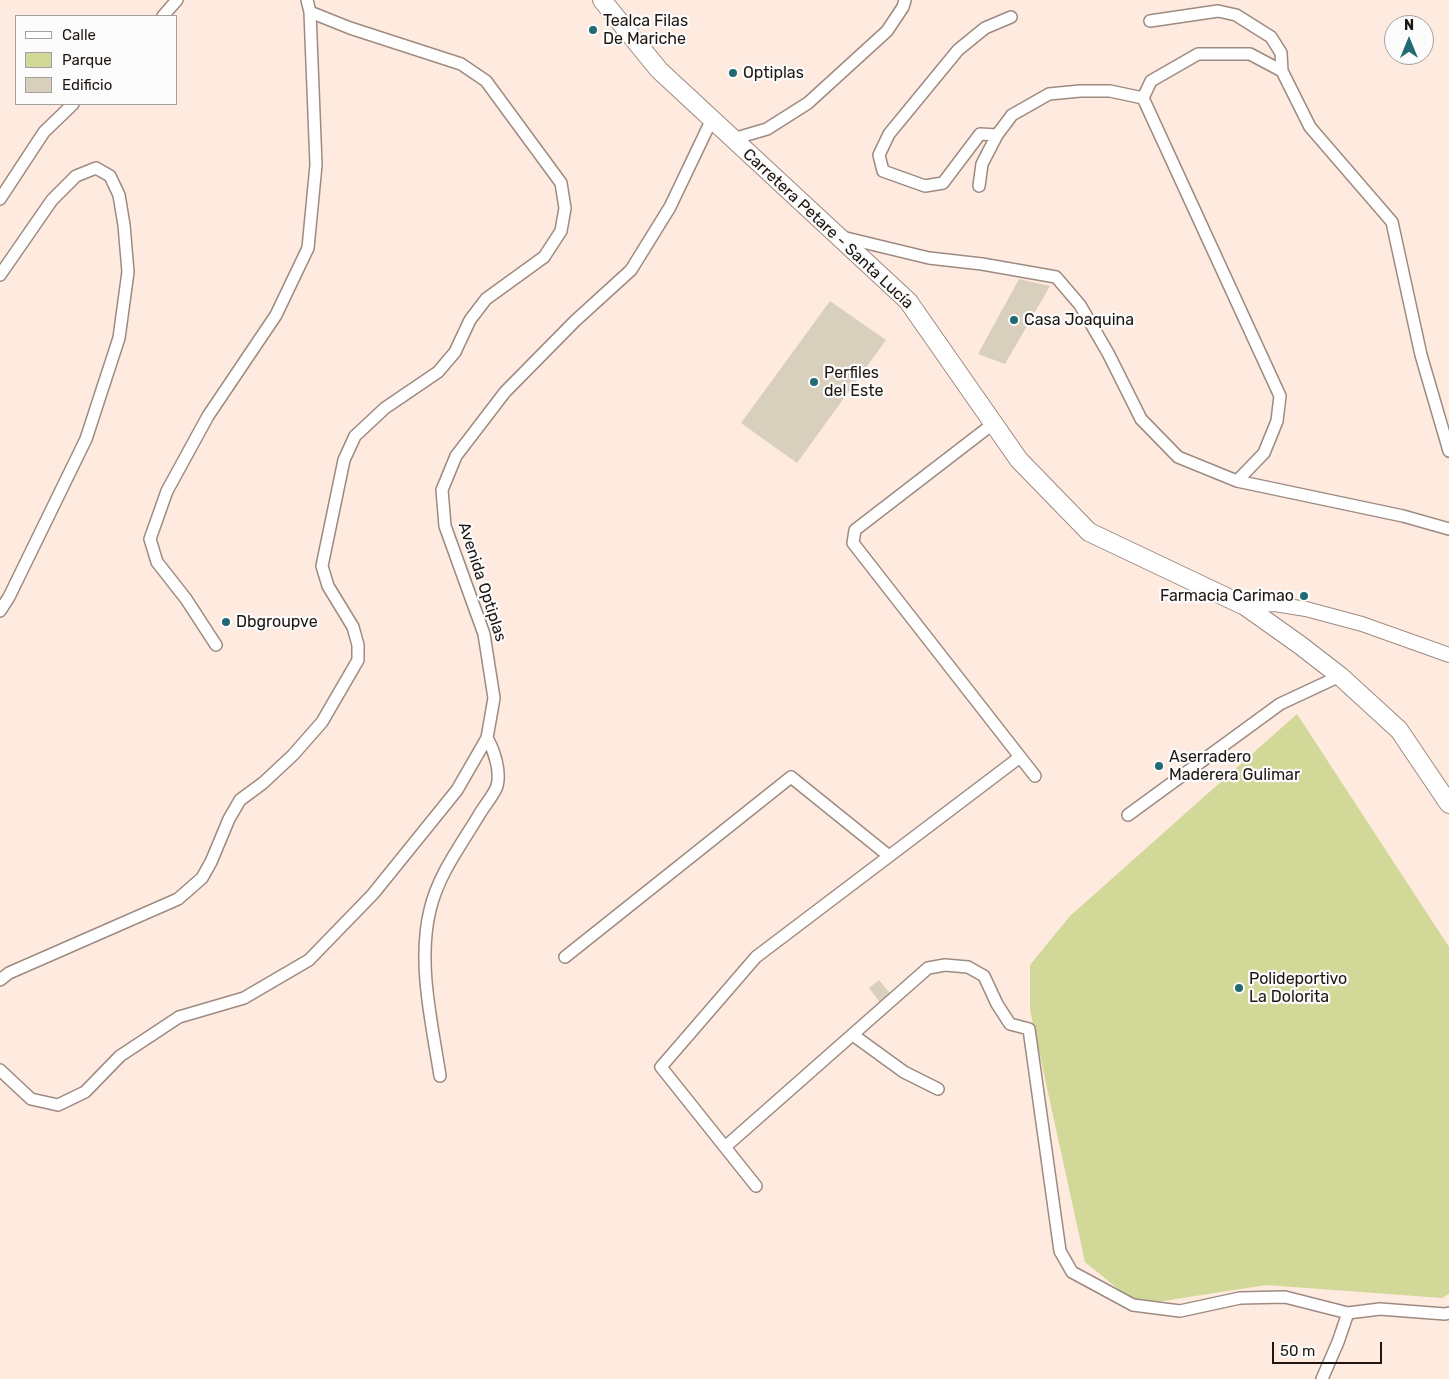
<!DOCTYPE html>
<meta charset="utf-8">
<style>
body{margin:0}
#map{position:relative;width:1449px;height:1379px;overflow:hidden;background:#ffeadf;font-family:Rubik,sans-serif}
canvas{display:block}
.legend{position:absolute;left:15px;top:15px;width:162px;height:90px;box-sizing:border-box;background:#fcfcfc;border:1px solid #a3a09e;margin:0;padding:6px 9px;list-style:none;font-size:15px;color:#1d1612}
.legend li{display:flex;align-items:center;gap:10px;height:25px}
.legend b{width:25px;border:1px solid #a3a09e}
.north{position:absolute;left:1384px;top:15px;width:50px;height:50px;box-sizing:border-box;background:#fcfcfc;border:1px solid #a3a09e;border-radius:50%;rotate:0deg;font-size:14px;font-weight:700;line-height:20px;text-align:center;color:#1d1612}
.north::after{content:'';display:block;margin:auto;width:18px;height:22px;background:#1f6a73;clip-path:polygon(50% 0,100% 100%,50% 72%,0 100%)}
.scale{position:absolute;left:1272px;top:1342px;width:110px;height:22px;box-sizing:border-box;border:2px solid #1d1612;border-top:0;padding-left:6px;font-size:15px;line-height:18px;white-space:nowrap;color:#1d1612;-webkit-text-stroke:4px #fcfcfc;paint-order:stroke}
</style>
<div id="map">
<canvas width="1449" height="1379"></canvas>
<ul class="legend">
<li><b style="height:6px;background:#fff"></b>Calle</li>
<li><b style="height:14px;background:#d1d898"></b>Parque</li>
<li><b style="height:14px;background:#d9cfbd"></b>Edificio</li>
</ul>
<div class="north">N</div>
<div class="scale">50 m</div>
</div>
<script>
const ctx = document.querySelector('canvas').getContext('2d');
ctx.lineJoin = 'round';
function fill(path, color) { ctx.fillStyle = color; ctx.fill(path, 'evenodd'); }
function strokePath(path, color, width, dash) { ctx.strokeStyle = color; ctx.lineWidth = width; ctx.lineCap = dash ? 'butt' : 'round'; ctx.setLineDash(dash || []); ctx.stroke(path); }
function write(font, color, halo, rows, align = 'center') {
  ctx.font = font + ' Rubik,sans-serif'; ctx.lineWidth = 4.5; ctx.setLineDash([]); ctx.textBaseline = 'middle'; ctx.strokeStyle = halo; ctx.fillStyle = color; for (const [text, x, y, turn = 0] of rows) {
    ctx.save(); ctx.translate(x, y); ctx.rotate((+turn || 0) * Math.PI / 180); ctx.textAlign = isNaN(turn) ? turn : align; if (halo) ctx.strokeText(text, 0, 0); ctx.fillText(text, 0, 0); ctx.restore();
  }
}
fill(new Path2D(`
 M 1297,714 L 1449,947 L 1449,1294 L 1442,1298 L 1266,1285 L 1138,1305 L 1085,1262 L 1030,1010 L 1030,965 L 1070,916 Z`), '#d1d898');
fill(new Path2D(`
 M 1019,279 L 1050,286 L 1005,364 L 978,354 Z
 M 830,301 L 886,340 L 797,463 L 741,423 Z
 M 879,980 L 893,997 L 882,1005 L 869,988 Z`), '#d9cfbd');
const minor = new Path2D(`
 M 163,16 L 177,0
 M 1150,21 L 1218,11 L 1236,15 L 1271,37 L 1281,53 L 1282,71
 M 997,135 L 980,134 L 943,183 L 925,186 L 883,171 L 879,155 L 889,134 L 958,50 L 985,28 L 1011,17
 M 733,139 L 767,129 L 808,103 L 887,31 L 903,7 L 905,0
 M 979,186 L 982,164 L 997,135 L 1012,115 L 1049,94 L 1080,91 L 1110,91 L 1143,98
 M 0,199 L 44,132 L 73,104
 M 842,237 L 929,258 L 982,264 L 1056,277 L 1080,305 L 1108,353 L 1141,419 L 1178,457 L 1237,481 L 1264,453 L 1277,421 L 1280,396 L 1143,98 L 1151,81 L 1198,54 L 1250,54 L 1282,71 L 1310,127 L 1392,222 L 1421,355 L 1449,451
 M 0,275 L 52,200 L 76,176 L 96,168 L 110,176 L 119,195 L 124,225 L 128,272 L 119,338 L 86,439 L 9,597 L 0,611
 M 994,423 L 855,530 L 853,543 L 1035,776
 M 1237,481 L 1403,516 L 1449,529
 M 216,645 L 186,599 L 157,562 L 150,539 L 167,491 L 208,416 L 276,315 L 308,248 L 316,165 L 310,12 L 307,0
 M 1128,815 L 1280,704 L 1340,676
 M 565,957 L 791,777 L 889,856
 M 0,980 L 9,973 L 178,899 L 202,878 L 211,862 L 229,819 L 240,800 L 263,783 L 293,755 L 322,722 L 358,660 L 358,645 L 353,627 L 328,586 L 322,566 L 344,460 L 355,436 L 385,408 L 438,372 L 455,352 L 470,320 L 486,299 L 544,257 L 561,231 L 565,208 L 561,183 L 486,81 L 461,64 L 350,28 L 310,12
 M 853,1035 L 904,1072 L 938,1089
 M 0,1070 L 31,1099 L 58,1105 L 85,1092 L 120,1056 L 179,1017 L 244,998 L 309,960 L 373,894 L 457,790 L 487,738 L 494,698 L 484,634 L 445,526 L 442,490 L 456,456 L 505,392 L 575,321 L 631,270 L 670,207 L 712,119
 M 440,1076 C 432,1023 417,963 430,910 C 438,875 461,845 479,815 C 484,806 494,795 497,786 C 501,771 494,750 487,738
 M 725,1147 L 928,968 L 945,965 L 968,967 L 984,976 L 997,1004 L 1010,1024 L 1029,1029 L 1060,1251 L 1072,1272 L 1133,1305 L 1180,1311 L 1240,1298 L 1285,1297 L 1348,1313 L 1380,1309 L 1445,1314 L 1449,1313
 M 756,1186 L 661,1067 L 756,957 L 1020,757
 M 1322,1379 L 1338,1342 L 1348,1313`);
const tertiary = new Path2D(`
 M 1245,606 L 1275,604 L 1306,609 L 1362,624 L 1449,655`);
const primary = new Path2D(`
 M 602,0 L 659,70 L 908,301 L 1019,460 L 1089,532 L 1245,606 L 1300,645 L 1340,676 L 1399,730 L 1449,804`);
strokePath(minor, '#9d8b81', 14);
strokePath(tertiary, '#9d8b81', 16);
strokePath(primary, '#9d8b81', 20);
strokePath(minor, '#fff', 11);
strokePath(tertiary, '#fff', 14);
strokePath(primary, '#fff', 18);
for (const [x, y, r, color] of [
 [593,30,5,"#1f6a73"],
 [733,73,5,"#1f6a73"],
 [1014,320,5,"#1f6a73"],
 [814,382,5,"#1f6a73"],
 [1304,596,5,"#1f6a73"],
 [226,622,5,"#1f6a73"],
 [1159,766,5,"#1f6a73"],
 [1239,988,5,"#1f6a73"]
]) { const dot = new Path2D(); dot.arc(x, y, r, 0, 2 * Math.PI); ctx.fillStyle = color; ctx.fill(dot); strokePath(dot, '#fcfcfc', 2); }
write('16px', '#1d1612', '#fcfcfc', [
 ["Tealca Filas",603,21],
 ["De Mariche",603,39],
 ["Optiplas",743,73],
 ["Casa Joaquina",1024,320],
 ["Perfiles",824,373],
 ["del Este",824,391],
 ["Farmacia Carimao",1294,596,"right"],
 ["Dbgroupve",236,622],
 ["Aserradero",1169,757],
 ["Maderera Gulimar",1169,775],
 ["Polideportivo",1249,979],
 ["La Dolorita",1249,997]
], 'left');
write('16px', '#1d1612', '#fcfcfc', [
 ["Carretera Petare - Santa Lucía",828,229,43],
 ["Avenida Optiplas",482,582,72]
]);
</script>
